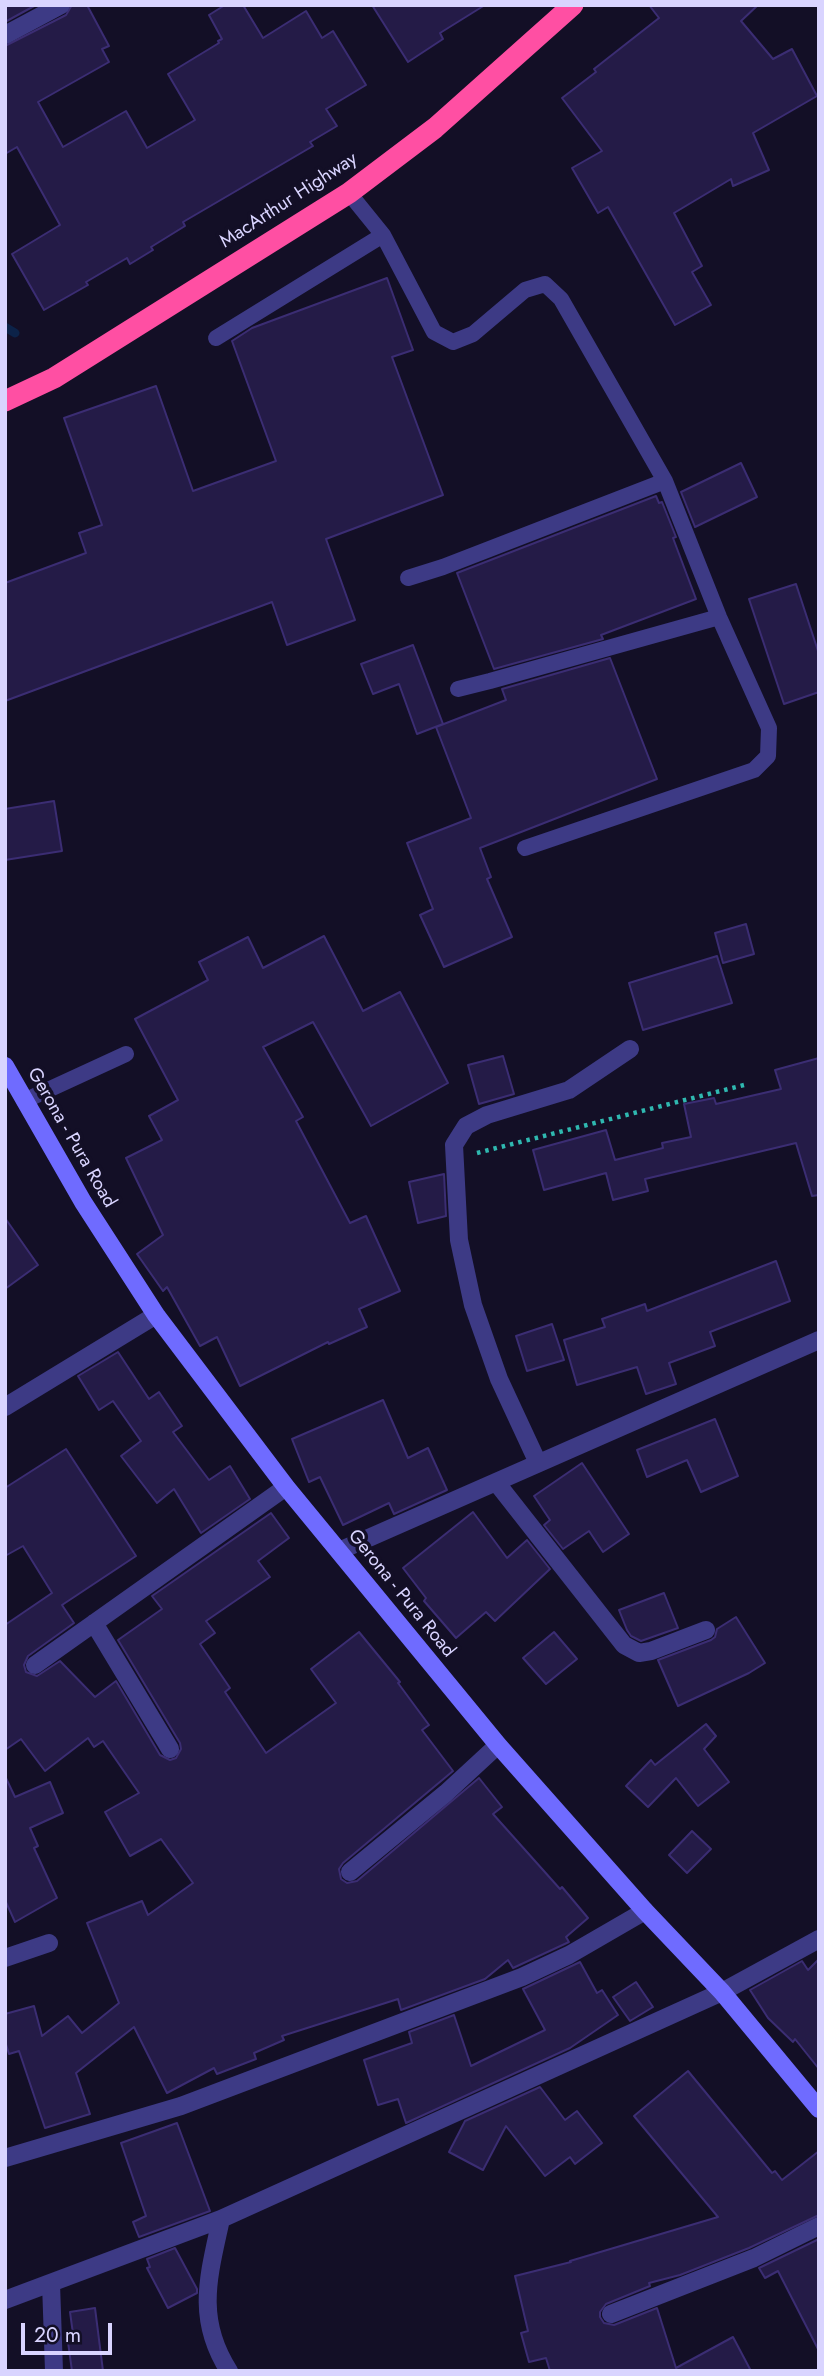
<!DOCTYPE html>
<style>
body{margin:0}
#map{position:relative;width:824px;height:2376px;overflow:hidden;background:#130f26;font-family:Jost,sans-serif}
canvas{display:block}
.frame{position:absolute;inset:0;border:7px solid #d9d4ff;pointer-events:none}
.scale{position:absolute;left:21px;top:2323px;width:91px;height:32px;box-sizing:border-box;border:4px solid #d9d4ff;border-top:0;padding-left:9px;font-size:21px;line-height:24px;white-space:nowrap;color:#d9d4ff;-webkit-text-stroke:5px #130f26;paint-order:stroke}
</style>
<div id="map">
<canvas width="824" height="2376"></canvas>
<div class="frame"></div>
<div class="scale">20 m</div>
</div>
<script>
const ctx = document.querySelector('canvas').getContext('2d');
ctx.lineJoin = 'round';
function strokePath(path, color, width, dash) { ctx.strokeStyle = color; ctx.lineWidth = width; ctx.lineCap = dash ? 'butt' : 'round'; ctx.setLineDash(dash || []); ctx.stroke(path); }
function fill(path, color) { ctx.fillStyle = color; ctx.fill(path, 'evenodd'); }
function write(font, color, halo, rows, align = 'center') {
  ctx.font = font + ' Jost,sans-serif'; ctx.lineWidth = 7; ctx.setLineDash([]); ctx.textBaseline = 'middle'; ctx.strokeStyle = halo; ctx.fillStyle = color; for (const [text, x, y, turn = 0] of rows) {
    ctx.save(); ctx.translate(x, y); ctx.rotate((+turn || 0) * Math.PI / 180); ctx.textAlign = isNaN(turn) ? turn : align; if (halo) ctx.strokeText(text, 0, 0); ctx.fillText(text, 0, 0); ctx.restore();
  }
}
strokePath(new Path2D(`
 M 5,327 L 15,333`), '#0c2248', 9);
const building = new Path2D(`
 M 5,5 L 36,5 L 5,22 Z
 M 72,5 L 87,5 L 109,46 L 102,49 L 109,62 L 38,102 L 63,147 L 126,111 L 147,148 L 195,120 L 168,74 L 219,43 L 218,41 L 222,39 L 209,15 L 225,5 L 243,5 L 263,38 L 306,11 L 322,38 L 333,31 L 366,85 L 326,109 L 337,126 L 310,142 L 313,146 L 183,222 L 185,226 L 151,247 L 153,250 L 130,264 L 127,258 L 86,282 L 88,285 L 44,310 L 12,254 L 60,225 L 17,147 L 5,154 L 5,46 L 66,15 Z
 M 372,5 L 485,5 L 440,33 L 443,39 L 408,62 Z
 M 649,5 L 758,5 L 741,21 L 773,59 L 792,49 L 817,96 L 753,133 L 769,170 L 733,186 L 731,179 L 674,213 L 702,266 L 692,272 L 711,305 L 675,325 L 608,207 L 598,213 L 572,168 L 602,151 L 562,98 L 596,72 L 594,69 L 659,18 Z
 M 387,278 L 413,350 L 392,357 L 443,495 L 326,539 L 355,620 L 287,645 L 272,602 L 5,701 L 5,583 L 86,553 L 79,533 L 102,525 L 64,418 L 156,386 L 193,491 L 276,461 L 232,341 L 252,328 Z
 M 741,463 L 757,497 L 695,527 L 681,492 Z
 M 656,496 L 659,503 L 662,502 L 676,537 L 673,538 L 696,599 L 601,635 L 603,639 L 494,669 L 457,573 Z
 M 796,584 L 819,654 L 819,692 L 784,704 L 749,599 Z
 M 413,645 L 443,724 L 417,734 L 399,684 L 373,694 L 361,664 Z
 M 610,658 L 657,779 L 480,848 L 491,877 L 487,879 L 512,937 L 444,967 L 420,915 L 433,909 L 407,843 L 471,818 L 436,727 L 506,700 L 502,689 Z
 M 54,801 L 62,851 L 5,860 L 5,809 Z
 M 746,924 L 754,954 L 723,963 L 715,933 Z
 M 324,936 L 363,1011 L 400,992 L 448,1083 L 371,1126 L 313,1022 L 263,1047 L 303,1117 L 296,1121 L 350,1223 L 366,1216 L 400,1291 L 359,1309 L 367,1327 L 329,1344 L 328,1342 L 240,1386 L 217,1337 L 200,1346 L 167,1287 L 163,1291 L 137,1254 L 163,1235 L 126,1158 L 162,1140 L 149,1116 L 178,1100 L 135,1019 L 208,980 L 199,962 L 248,937 L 263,968 Z
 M 717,956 L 732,1003 L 643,1030 L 629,983 Z
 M 503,1056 L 514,1094 L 479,1104 L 468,1065 Z
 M 819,1058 L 819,1195 L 812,1196 L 796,1143 L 645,1179 L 648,1191 L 613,1200 L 606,1173 L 544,1190 L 533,1150 L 606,1130 L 615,1160 L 663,1148 L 662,1143 L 691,1137 L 684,1104 L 714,1098 L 716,1104 L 781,1089 L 775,1070 Z
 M 444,1174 L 446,1216 L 418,1223 L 409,1182 Z
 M 5,1218 L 38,1265 L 5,1289 Z
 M 776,1261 L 790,1301 L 710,1332 L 715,1346 L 669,1363 L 676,1384 L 646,1394 L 637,1367 L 577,1385 L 564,1340 L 605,1327 L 602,1319 L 645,1304 L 647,1311 Z
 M 552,1324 L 564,1360 L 527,1371 L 516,1336 Z
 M 118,1352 L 149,1399 L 159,1392 L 182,1426 L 173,1432 L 209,1480 L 230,1466 L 250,1499 L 201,1533 L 174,1489 L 157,1503 L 121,1456 L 141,1441 L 113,1401 L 99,1410 L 78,1376 Z
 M 383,1400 L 408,1458 L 428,1448 L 447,1490 L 394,1514 L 389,1503 L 343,1525 L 320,1477 L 309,1482 L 292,1439 Z
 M 715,1419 L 738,1476 L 701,1492 L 687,1460 L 647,1477 L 637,1450 Z
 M 66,1449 L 136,1556 L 62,1605 L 74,1623 L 28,1656 L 24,1665 L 26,1672 L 37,1676 L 60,1661 L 95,1697 L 116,1681 L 160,1755 L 170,1760 L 176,1758 L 181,1749 L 180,1743 L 118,1640 L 162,1609 L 152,1596 L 271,1513 L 289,1538 L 258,1561 L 270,1577 L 206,1621 L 215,1633 L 200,1644 L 230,1688 L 225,1692 L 266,1753 L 336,1703 L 311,1669 L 359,1632 L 400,1682 L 398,1683 L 429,1725 L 422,1730 L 453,1771 L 343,1863 L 339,1869 L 341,1879 L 347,1883 L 357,1881 L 479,1778 L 502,1807 L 493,1814 L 560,1889 L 562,1887 L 588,1918 L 566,1937 L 569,1942 L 513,1968 L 508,1960 L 485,1979 L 401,2010 L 398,1999 L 282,2036 L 284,2040 L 254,2053 L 256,2059 L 217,2074 L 214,2068 L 167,2093 L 134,2027 L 76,2073 L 90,2114 L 45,2128 L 19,2051 L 9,2054 L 5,2041 L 5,2014 L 34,2006 L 42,2036 L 68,2016 L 82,2033 L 119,2003 L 87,1923 L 142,1901 L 148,1915 L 193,1883 L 161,1839 L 130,1856 L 105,1812 L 139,1793 L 103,1741 L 94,1747 L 88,1738 L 45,1771 L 21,1739 L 5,1750 L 5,1625 L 52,1593 L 23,1546 L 5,1556 L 5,1488 Z
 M 582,1463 L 629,1534 L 603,1552 L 589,1531 L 563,1549 L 544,1525 L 550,1520 L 534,1496 Z
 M 473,1512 L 507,1558 L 527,1540 L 550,1569 L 495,1621 L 486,1612 L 456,1638 L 424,1601 L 426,1598 L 403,1568 Z
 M 664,1593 L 678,1628 L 641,1641 L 631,1636 L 627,1630 L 619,1610 Z
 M 736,1617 L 765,1663 L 749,1673 L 678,1706 L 658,1660 L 711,1640 L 715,1637 L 717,1629 Z
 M 554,1632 L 577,1659 L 546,1684 L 523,1658 Z
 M 706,1724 L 716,1736 L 704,1749 L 729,1782 L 698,1806 L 676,1778 L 648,1807 L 626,1786 L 651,1760 L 655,1765 Z
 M 5,1776 L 15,1797 L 50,1782 L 63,1813 L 30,1828 L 38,1846 L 34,1848 L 57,1898 L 15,1922 L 5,1900 Z
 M 692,1831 L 711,1849 L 687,1873 L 669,1855 Z
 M 819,1959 L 819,2069 L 795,2039 L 793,2042 L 768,2018 L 750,1990 L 802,1961 L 808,1970 Z
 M 580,1962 L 597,1993 L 602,1990 L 618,2015 L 570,2048 L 406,2123 L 398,2099 L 378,2105 L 364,2060 L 412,2043 L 409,2032 L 454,2015 L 471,2066 L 545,2030 L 523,1989 Z
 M 636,1982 L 653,2007 L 630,2021 L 613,1997 Z
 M 688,2071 L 772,2173 L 775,2171 L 782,2180 L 819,2151 L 819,2215 L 749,2248 L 680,2275 L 649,2283 L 650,2286 L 606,2304 L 600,2312 L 600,2317 L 604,2323 L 614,2325 L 657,2308 L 676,2368 L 733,2337 L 751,2371 L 550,2371 L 546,2358 L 529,2362 L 521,2333 L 528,2331 L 515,2276 L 571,2262 L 570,2261 L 718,2217 L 634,2116 Z
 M 540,2087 L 565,2120 L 577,2111 L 602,2143 L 575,2164 L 570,2157 L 545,2176 L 506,2126 L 483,2170 L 449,2152 L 465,2121 Z
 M 177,2123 L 210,2211 L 139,2237 L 133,2222 L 146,2216 L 121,2143 Z
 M 819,2239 L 819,2351 L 778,2271 L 765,2278 L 759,2268 Z
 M 175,2248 L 197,2289 L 197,2293 L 168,2308 L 147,2268 L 150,2267 L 147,2259 Z
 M 95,2308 L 103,2371 L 72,2371 L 68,2342 L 74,2341 L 70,2312 Z`);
fill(building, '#241b47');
strokePath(building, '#3b2d73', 2);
strokePath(new Path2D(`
 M 477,1153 L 744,1085`), '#2fb8b0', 4.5, [3.5, 5]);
strokePath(new Path2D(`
 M 349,193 L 383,235 L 434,332 L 453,342 L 473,334 L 525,290 L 545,284 L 561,299 L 665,481 L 719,617 L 769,728 L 768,756 L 754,770 L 525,848
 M 216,338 L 383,235
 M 408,578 L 443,567 L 665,481
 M 458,689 L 490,681 L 719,617
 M 24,1101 L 126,1054`), '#3d3a85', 16);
strokePath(new Path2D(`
 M 5,35 L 61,5
 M 5,1407 L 156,1315
 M 538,1463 L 499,1379 L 473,1305 L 459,1240 L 454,1145 L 466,1126 L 487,1115 L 569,1090 L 630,1049
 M 496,1482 L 624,1645 L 639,1653 L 651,1651 L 706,1630
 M 339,1551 L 819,1340
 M 94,1623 L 170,1749
 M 35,1665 L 286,1487
 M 350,1872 L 446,1793 L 498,1745
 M 5,1958 L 49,1943
 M 5,2158 L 181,2106 L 522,1977 L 569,1955 L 645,1911
 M 221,2219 C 209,2275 195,2318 229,2371
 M 51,2283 L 54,2371
 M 5,2300 L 221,2219 L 722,1992 L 819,1939
 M 611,2314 L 754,2258 L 819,2226`), '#3d3a85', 18);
strokePath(new Path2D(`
 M 5,1066 L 83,1202 L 156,1315 L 286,1487 L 498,1745 L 645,1911 L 722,1992 L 819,2109`), '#6f6bff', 18);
strokePath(new Path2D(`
 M 5,401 L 54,378 L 349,193 L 435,128 L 573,5`), '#ff4fa3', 21);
write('19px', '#d9d4ff', '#130f26', [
 ["MacArthur Highway",289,201,-33],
 ["Gerona - Pura Road",71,1138,60],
 ["Gerona - Pura Road",401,1594,51]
]);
</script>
